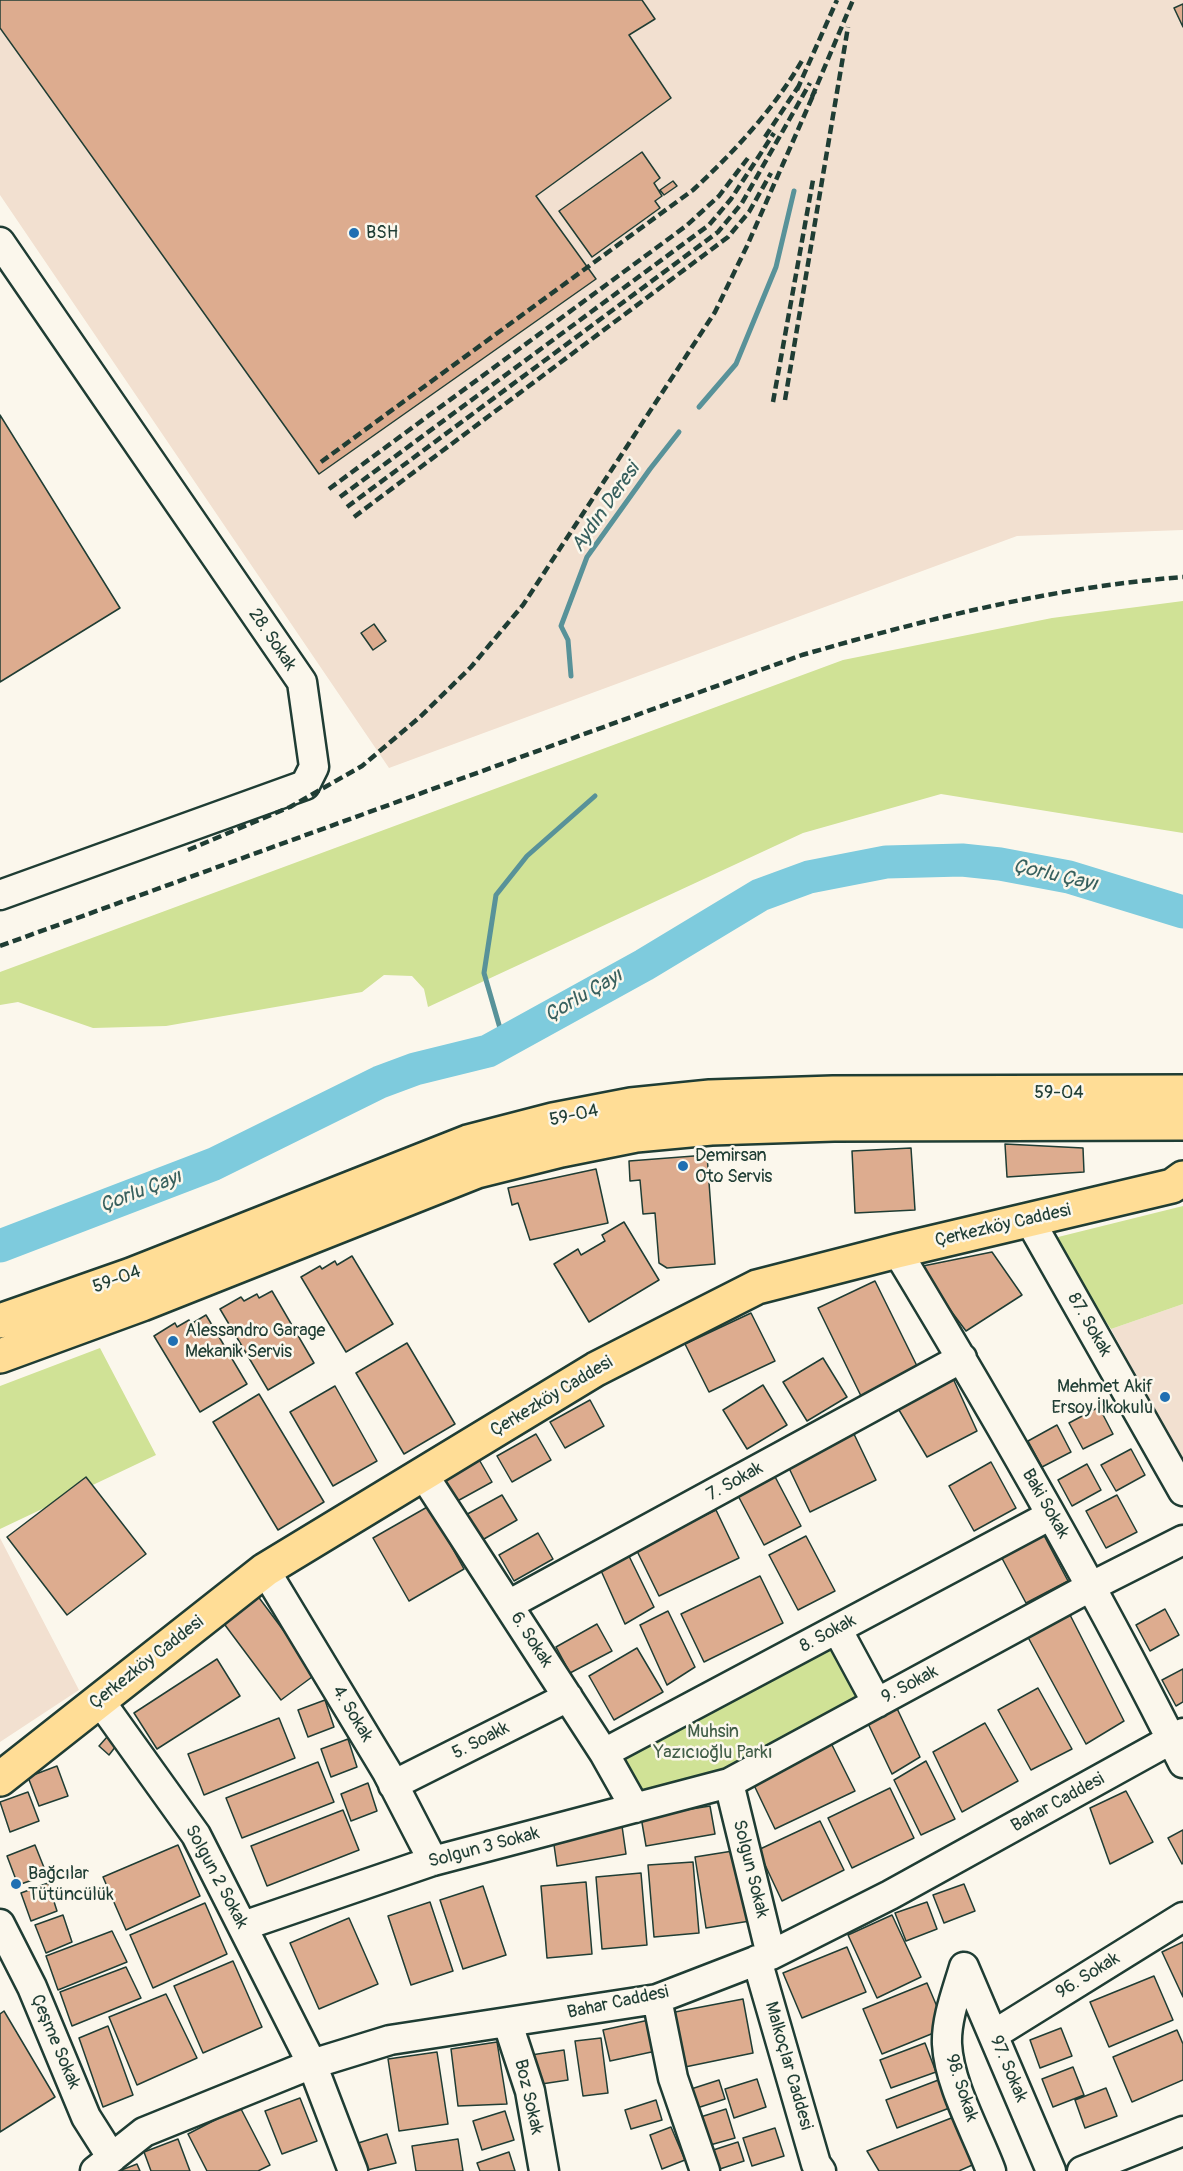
<!DOCTYPE html>
<meta charset="utf-8">
<style>
body{margin:0}
canvas{display:block;background:#fbf7ec}
</style>
<canvas width="1183" height="2171"></canvas>
<script>
const ctx = document.querySelector('canvas').getContext('2d');
ctx.lineJoin = 'round';
function fill(path, color) { ctx.fillStyle = color; ctx.fill(path, 'evenodd'); }
function strokePath(path, color, width, dash) { ctx.strokeStyle = color; ctx.lineWidth = width; ctx.lineCap = dash ? 'butt' : 'round'; ctx.setLineDash(dash || []); ctx.stroke(path); }
function write(font, color, halo, rows, align = 'center') {
  ctx.font = font + ' Pangolin,sans-serif'; ctx.lineWidth = 5; ctx.setLineDash([]); ctx.textBaseline = 'middle'; ctx.strokeStyle = halo; ctx.fillStyle = color; for (const [text, x, y, turn = 0] of rows) {
    ctx.save(); ctx.translate(x, y); ctx.rotate((+turn || 0) * Math.PI / 180); ctx.textAlign = isNaN(turn) ? turn : align; if (halo) ctx.strokeText(text, 0, 0); ctx.fillText(text, 0, 0); ctx.restore();
  }
}
fill(new Path2D(`
 M 0,0 L 1183,0 L 1183,530 L 1017,536 L 389,768 L 0,195 Z
 M 1183,1304 L 1183,1464 L 1111,1329 Z
 M 0,1538 L 79,1690 L 0,1742 Z`), '#f2e0d0');
fill(new Path2D(`
 M 1183,601 L 1183,833 L 941,794 L 803,833 L 428,1007 L 424,989 L 412,976 L 384,975 L 362,992 L 166,1026 L 93,1028 L 18,1002 L 0,1005 L 0,972 L 843,660 L 1052,618 Z
 M 1183,1206 L 1183,1304 L 1111,1329 L 1050,1239 Z
 M 100,1348 L 156,1455 L 0,1529 L 0,1386 Z
 M 835,1635 L 870,1699 L 725,1778 L 637,1803 L 610,1754 Z`), '#d0e296');
strokePath(new Path2D(`
 M 699,407 L 736,364 L 776,267 L 794,191
 M 571,676 L 568,640 L 561,626 L 587,557 L 650,469 L 679,432
 M 504,1042 L 484,973 L 496,895 L 527,856 L 595,796`), '#589299', 5);
strokePath(new Path2D(`
 M 0,1246 L 214,1164 L 380,1082 L 415,1069 L 488,1051 L 644,965 L 760,895 L 809,877 L 886,862 L 962,860 L 1000,864 L 1069,877 L 1183,912`), '#7ecbdd', 33);
const building = new Path2D(`
 M 0,0 L 642,0 L 655,19 L 629,35 L 671,98 L 536,196 L 596,279 L 319,474 L 0,28 Z
 M 1183,4 L 1183,27 L 1174,8 Z
 M 642,152 L 660,178 L 654,183 L 662,196 L 655,201 L 660,208 L 592,257 L 559,211 Z
 M 673,181 L 677,186 L 664,195 L 660,190 Z
 M 0,415 L 120,608 L 0,682 Z
 M 374,624 L 386,641 L 373,650 L 361,633 Z
 M 1005,1144 L 1083,1148 L 1084,1172 L 1007,1177 Z
 M 911,1148 L 915,1210 L 855,1213 L 852,1151 Z
 M 707,1155 L 715,1264 L 667,1268 L 659,1263 L 655,1213 L 643,1214 L 640,1180 L 630,1181 L 629,1161 Z
 M 596,1169 L 608,1223 L 530,1240 L 518,1203 L 512,1205 L 508,1188 Z
 M 624,1222 L 659,1280 L 589,1322 L 554,1264 L 578,1249 L 581,1255 L 605,1241 L 602,1235 Z
 M 992,1252 L 1022,1295 L 966,1331 L 918,1267 Z
 M 352,1256 L 393,1324 L 346,1352 L 301,1277 L 320,1266 L 322,1269 L 335,1261 L 337,1265 Z
 M 875,1281 L 919,1370 L 862,1398 L 818,1308 Z
 M 272,1291 L 314,1363 L 268,1390 L 220,1309 L 241,1297 L 244,1301 L 257,1294 L 259,1298 Z
 M 751,1313 L 775,1361 L 709,1392 L 685,1344 Z
 M 206,1315 L 247,1384 L 200,1412 L 154,1336 L 175,1323 L 177,1327 L 189,1320 L 191,1324 Z
 M 407,1343 L 455,1424 L 404,1454 L 356,1373 Z
 M 823,1358 L 847,1397 L 807,1421 L 783,1382 Z
 M 951,1374 L 977,1431 L 927,1457 L 896,1405 Z
 M 763,1385 L 787,1425 L 747,1449 L 723,1410 Z
 M 335,1386 L 377,1461 L 333,1486 L 290,1412 Z
 M 259,1394 L 324,1502 L 278,1530 L 213,1422 Z
 M 590,1400 L 604,1426 L 565,1448 L 550,1422 Z
 M 1099,1407 L 1113,1434 L 1083,1449 L 1069,1423 Z
 M 1057,1425 L 1071,1452 L 1042,1467 L 1028,1441 Z
 M 853,1432 L 876,1480 L 810,1512 L 787,1464 Z
 M 536,1434 L 551,1460 L 512,1482 L 497,1456 Z
 M 1131,1449 L 1145,1475 L 1116,1491 L 1101,1465 Z
 M 477,1456 L 492,1482 L 452,1504 L 437,1478 Z
 M 991,1462 L 1016,1508 L 974,1531 L 949,1486 Z
 M 1087,1464 L 1101,1490 L 1072,1506 L 1058,1480 Z
 M 772,1471 L 801,1526 L 764,1545 L 735,1490 Z
 M 86,1477 L 146,1554 L 67,1615 L 7,1537 Z
 M 502,1495 L 517,1520 L 477,1543 L 462,1517 Z
 M 1117,1495 L 1137,1532 L 1106,1548 L 1086,1511 Z
 M 429,1506 L 464,1569 L 409,1601 L 373,1538 Z
 M 716,1510 L 739,1558 L 659,1596 L 636,1549 Z
 M 1039,1526 L 1068,1581 L 1026,1603 L 997,1549 Z
 M 538,1533 L 553,1559 L 514,1581 L 499,1555 Z
 M 806,1536 L 835,1591 L 798,1610 L 769,1555 Z
 M 626,1550 L 654,1607 L 625,1624 L 598,1564 Z
 M 760,1576 L 783,1623 L 704,1662 L 681,1614 Z
 M 257,1595 L 316,1674 L 281,1700 L 222,1621 Z
 M 1066,1607 L 1124,1721 L 1086,1744 L 1024,1630 Z
 M 1165,1609 L 1179,1635 L 1150,1651 L 1136,1625 Z
 M 668,1611 L 695,1667 L 667,1685 L 640,1625 Z
 M 597,1624 L 612,1651 L 570,1673 L 556,1647 Z
 M 637,1648 L 663,1692 L 614,1720 L 589,1676 Z
 M 217,1659 L 240,1696 L 157,1749 L 134,1713 Z
 M 1183,1669 L 1183,1702 L 1176,1706 L 1162,1680 Z
 M 1038,1688 L 1072,1749 L 1031,1770 L 998,1710 Z
 M 325,1700 L 334,1727 L 308,1737 L 298,1710 Z
 M 893,1700 L 920,1757 L 892,1774 L 864,1715 Z
 M 279,1718 L 295,1758 L 204,1795 L 188,1754 Z
 M 985,1723 L 1018,1781 L 962,1812 L 933,1752 Z
 M 107,1737 L 116,1746 L 109,1755 L 99,1746 Z
 M 348,1739 L 357,1767 L 331,1777 L 321,1749 Z
 M 831,1743 L 855,1791 L 775,1829 L 752,1781 Z
 M 926,1761 L 955,1819 L 921,1835 L 894,1780 Z
 M 318,1762 L 334,1802 L 242,1838 L 226,1798 Z
 M 57,1766 L 68,1796 L 39,1806 L 28,1777 Z
 M 368,1783 L 377,1811 L 351,1821 L 341,1794 Z
 M 890,1788 L 914,1838 L 852,1868 L 828,1818 Z
 M 1126,1791 L 1153,1842 L 1110,1864 L 1090,1808 Z
 M 28,1792 L 39,1821 L 10,1832 L 0,1802 Z
 M 710,1806 L 715,1834 L 646,1846 L 641,1817 Z
 M 343,1810 L 359,1850 L 267,1886 L 251,1846 Z
 M 820,1821 L 844,1870 L 782,1901 L 758,1850 Z
 M 622,1826 L 626,1854 L 557,1866 L 553,1838 Z
 M 1183,1830 L 1183,1863 L 1182,1864 L 1168,1838 Z
 M 35,1845 L 47,1875 L 18,1885 L 7,1856 Z
 M 178,1845 L 200,1896 L 126,1930 L 103,1877 Z
 M 739,1850 L 750,1921 L 706,1928 L 695,1857 Z
 M 693,1862 L 699,1933 L 654,1937 L 648,1865 Z
 M 641,1873 L 647,1945 L 602,1949 L 596,1877 Z
 M 586,1882 L 592,1954 L 547,1958 L 541,1886 Z
 M 48,1883 L 57,1911 L 31,1921 L 21,1893 Z
 M 964,1884 L 975,1911 L 944,1923 L 933,1895 Z
 M 483,1886 L 506,1955 L 463,1969 L 440,1900 Z
 M 430,1902 L 453,1971 L 411,1985 L 388,1916 Z
 M 927,1902 L 937,1929 L 906,1941 L 895,1913 Z
 M 205,1903 L 227,1954 L 153,1988 L 130,1935 Z
 M 63,1915 L 72,1942 L 46,1953 L 35,1925 Z
 M 892,1915 L 921,1977 L 877,1998 L 848,1935 Z
 M 349,1918 L 378,1984 L 319,2009 L 290,1943 Z
 M 112,1931 L 127,1962 L 58,1990 L 46,1956 Z
 M 1183,1942 L 1183,1997 L 1162,1952 Z
 M 847,1947 L 866,1992 L 802,2018 L 783,1973 Z
 M 233,1961 L 262,2027 L 203,2053 L 174,1986 Z
 M 126,1967 L 141,1998 L 72,2026 L 60,1992 Z
 M 1154,1976 L 1173,2020 L 1109,2047 L 1090,2002 Z
 M 927,1983 L 946,2028 L 882,2054 L 863,2009 Z
 M 166,1994 L 197,2058 L 137,2085 L 109,2017 Z
 M 743,1999 L 753,2053 L 685,2067 L 675,2012 Z
 M 4,2011 L 55,2097 L 0,2132 L 0,2014 Z
 M 649,2020 L 656,2051 L 610,2061 L 603,2030 Z
 M 108,2026 L 133,2095 L 103,2107 L 79,2038 Z
 M 1061,2028 L 1072,2056 L 1040,2068 L 1030,2040 Z
 M 1177,2030 L 1183,2044 L 1183,2080 L 1132,2102 L 1113,2057 Z
 M 601,2038 L 608,2093 L 583,2096 L 575,2041 Z
 M 497,2042 L 507,2104 L 458,2106 L 451,2049 Z
 M 925,2043 L 936,2072 L 891,2088 L 880,2060 Z
 M 564,2050 L 568,2080 L 535,2085 L 531,2055 Z
 M 437,2052 L 448,2124 L 399,2131 L 388,2059 Z
 M 1073,2067 L 1084,2095 L 1053,2107 L 1042,2079 Z
 M 757,2079 L 766,2107 L 734,2118 L 725,2089 Z
 M 941,2079 L 952,2107 L 897,2128 L 886,2100 Z
 M 719,2080 L 725,2099 L 694,2109 L 688,2090 Z
 M 1106,2088 L 1117,2116 L 1085,2128 L 1075,2100 Z
 M 300,2098 L 317,2141 L 282,2154 L 265,2111 Z
 M 656,2100 L 662,2120 L 631,2129 L 625,2110 Z
 M 240,2107 L 270,2165 L 258,2171 L 207,2171 L 188,2134 Z
 M 726,2109 L 735,2138 L 703,2147 L 694,2119 Z
 M 505,2111 L 514,2140 L 482,2150 L 473,2121 Z
 M 959,2115 L 979,2162 L 959,2171 L 879,2171 L 867,2151 Z
 M 671,2127 L 685,2160 L 662,2169 L 650,2135 Z
 M 775,2128 L 784,2156 L 752,2166 L 743,2138 Z
 M 387,2134 L 396,2163 L 363,2171 L 355,2144 Z
 M 178,2139 L 190,2171 L 151,2171 L 144,2152 Z
 M 458,2139 L 463,2171 L 416,2171 L 412,2146 Z
 M 738,2142 L 744,2161 L 714,2171 L 707,2152 Z
 M 509,2152 L 515,2171 L 480,2171 L 477,2163 Z
 M 137,2164 L 140,2171 L 119,2171 Z`);
fill(building, '#ddac8f');
strokePath(building, '#1f3d34', 1.5);
const minor = new Path2D(`
 M 0,242 L 302,682 L 314,767 L 305,785 L 0,895
 M 1030,1221 L 1183,1491
 M 897,1251 C 998,1418 1096,1588 1183,1763
 M 423,1474 L 604,1753 L 635,1808
 M 265,1570 L 387,1772 L 433,1861
 M 508,1605 L 962,1358
 M 837,1629 L 877,1703
 M 100,1701 L 196,1835 L 312,2064 L 353,2171
 M 604,1753 L 1051,1515
 M 729,1783 L 771,1955
 M 393,1785 L 568,1697
 M 0,1924 L 32,1987 L 86,2117 L 112,2158
 M 243,1926 L 433,1861 L 729,1783 L 1092,1586 L 1183,1540
 M 757,1960 L 816,2164 L 821,2171
 M 964,1967 L 1051,2171
 M 964,1967 C 957,1991 946,2019 947,2044 C 949,2085 977,2133 991,2171
 M 657,1999 L 673,2078 L 705,2171
 M 508,2024 L 530,2091 L 544,2171
 M 993,2035 L 1183,1917
 M 95,2171 L 144,2132 L 312,2064 L 390,2040 L 657,1999 L 771,1955 L 890,1895 L 1183,1733
 M 1082,2171 L 1183,2131`);
const major = new Path2D(`
 M 0,1321 L 131,1275 L 468,1142 L 553,1120 L 631,1105 L 710,1097 L 833,1093 L 1183,1092
 M 0,1356 L 142,1304 L 477,1171 L 561,1150 L 636,1135 L 711,1128 L 834,1124 L 1183,1123
 M 0,1779 L 265,1570 L 596,1369 L 692,1320 L 757,1287 L 897,1251 L 1172,1186 L 1183,1178`);
strokePath(minor, '#1f3d34', 33);
strokePath(major, '#1f3d34', 38);
strokePath(minor, '#fbf7ec', 28);
strokePath(major, '#ffdd96', 33);
strokePath(new Path2D(`
 M 797,90 L 837,0
 M 812,97 L 853,0
 M 765,137 L 800,84
 M 785,400 L 848,27
 M 773,402 L 813,180
 M 321,462 L 693,190 C 735,151 774,109 803,59
 M 329,489 L 686,226 L 719,196 L 748,158
 M 340,497 L 709,225 L 731,199 L 774,133
 M 347,507 L 718,232 L 742,203 L 810,83
 M 354,517 L 728,237 L 749,212 L 771,173
 M 188,850 L 290,807 L 362,766 L 420,717 L 471,667 L 523,605 L 715,312 L 747,246 L 815,91
 M 0,946 L 802,655 C 927,619 1053,587 1183,577`), '#1f3d34', 4.5, [9, 4.5]);
for (const [x, y, r, color] of [
 [354,233,6,"#1f6fb2"],
 [683,1166,6,"#1f6fb2"],
 [173,1341,6,"#1f6fb2"],
 [1165,1397,6,"#1f6fb2"],
 [16,1884,6,"#1f6fb2"]
]) { const dot = new Path2D(); dot.arc(x, y, r, 0, 2 * Math.PI); ctx.fillStyle = color; ctx.fill(dot); strokePath(dot, '#fbf7ec', 2); }
write('18px', '#1f3d34', '#fbf7ec', [
 ["BSH",366,233],
 ["Demirsan",695,1156],
 ["Oto Servis",695,1177],
 ["Alessandro Garage",185,1331],
 ["Mekanik Servis",185,1352],
 ["Mehmet Akif",1153,1387,"right"],
 ["Ersoy İlkokulu",1153,1408,"right"],
 ["Bağcılar",28,1874],
 ["Tütüncülük",28,1895]
], 'left');
write('18px', '#1f3d34', '#fbf7ec', [
 ["28. Sokak",272,640,56],
 ["59-04",1059,1093],
 ["59-04",574,1116,-12],
 ["Çerkezköy Caddesi",1003,1226,-13],
 ["59-04",117,1280,-20],
 ["87. Sokak",1089,1325,60],
 ["Çerkezköy Caddesi",552,1397,-31],
 ["7. Sokak",735,1482,-29],
 ["Baki Sokak",1045,1504,60],
 ["8. Sokak",828,1634,-28],
 ["6. Sokak",531,1640,57],
 ["Çerkezköy Caddesi",147,1663,-38],
 ["9. Sokak",910,1685,-28],
 ["4. Sokak",352,1714,59],
 ["5. Soakk",481,1741,-27],
 ["Bahar Caddesi",1058,1803,-29],
 ["Solgun 3 Sokak",484,1848,-15],
 ["Solgun Sokak",750,1869,76],
 ["Solgun 2 Sokak",216,1877,62],
 ["96. Sokak",1088,1976,-32],
 ["Bahar Caddesi",618,2003,-12],
 ["Çeşme Sokak",55,2042,67],
 ["Malkoçlar Caddesi",788,2066,74],
 ["97. Sokak",1008,2069,67],
 ["98. Sokak",961,2088,72],
 ["Boz Sokak",528,2097,77]
]);
write('18px', '#425e48', '#fbf7ec', [
 ["Muhsin",713,1732],
 ["Yazıcıoğlu Parkı",713,1753]
]);
write('italic 20px', '#37605e', '#fbf7ec', [
 ["Aydın Deresi",606,508,-55],
 ["Çorlu Çayı",1055,876,13],
 ["Çorlu Çayı",584,996,-30],
 ["Çorlu Çayı",141,1192,-21]
]);
</script>
